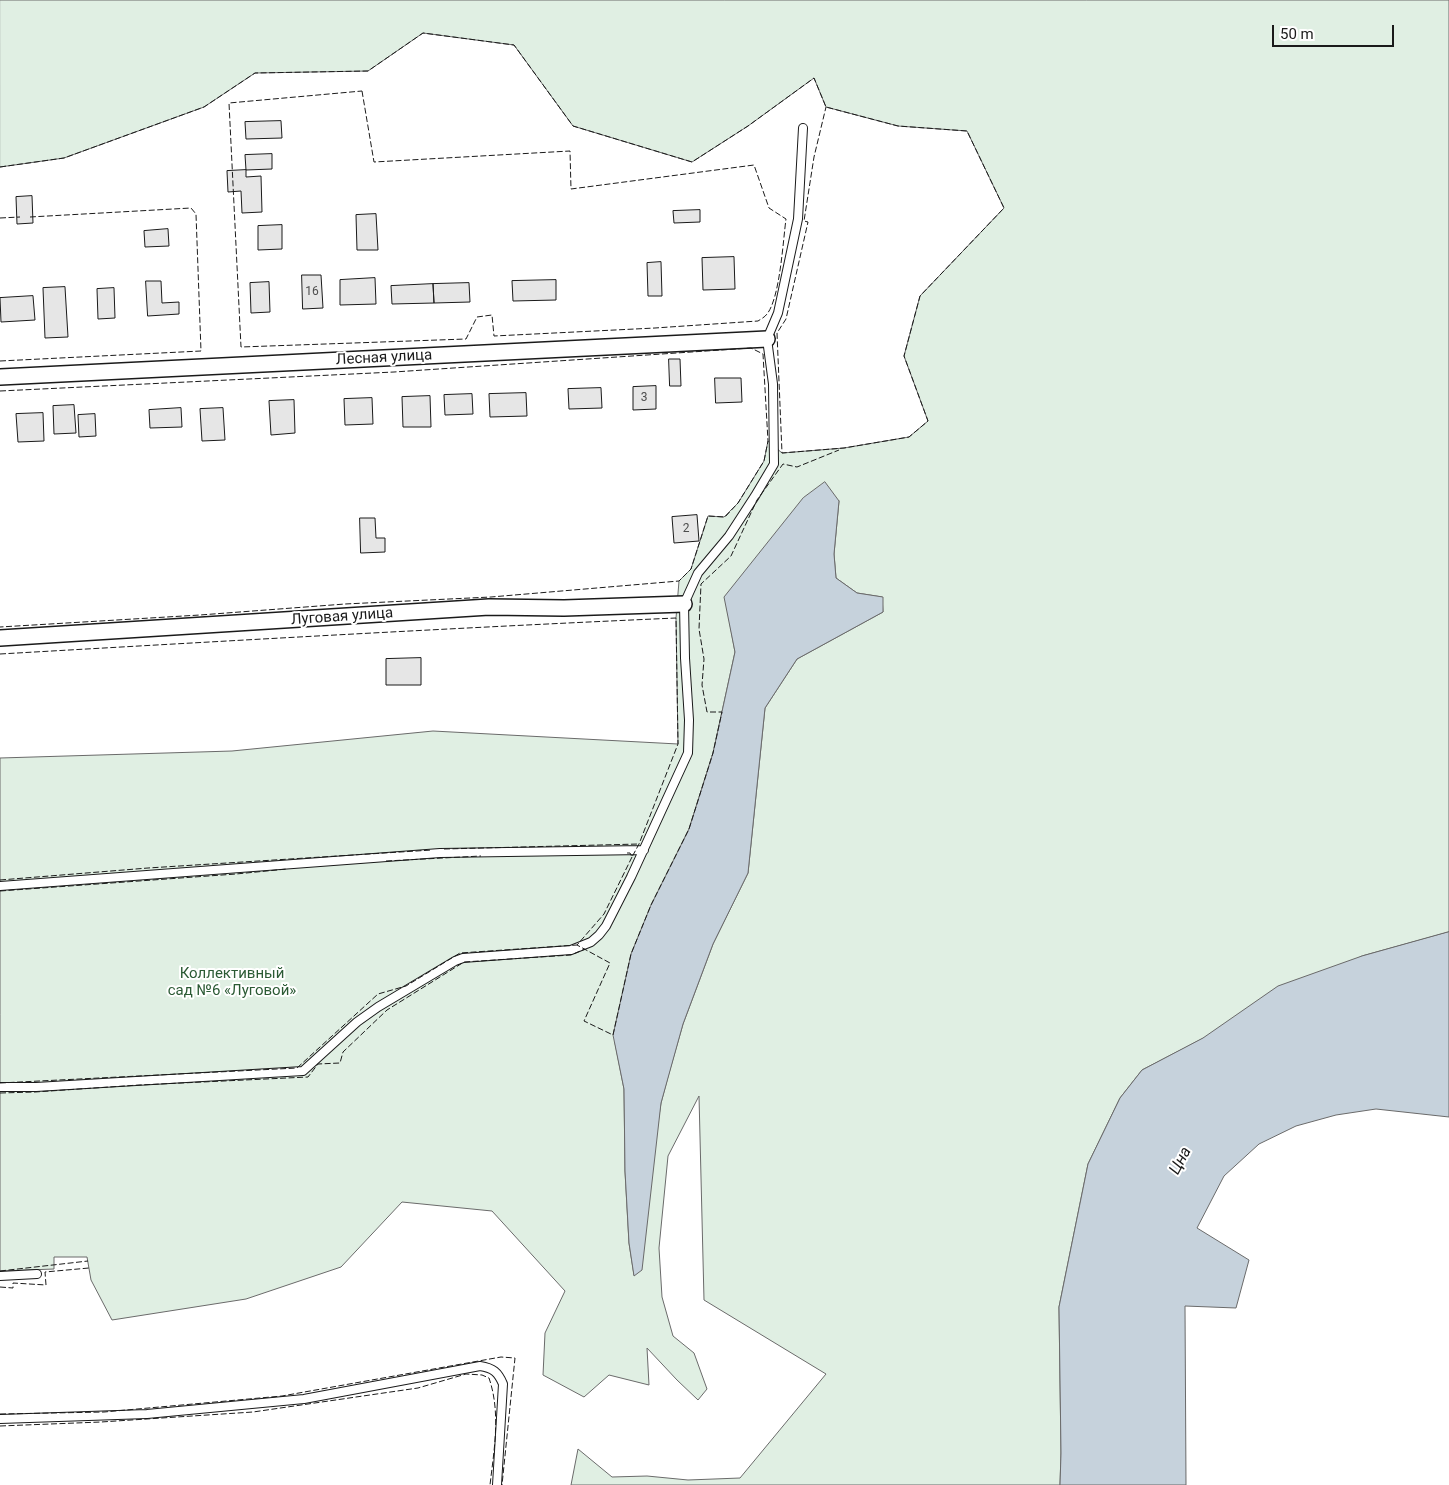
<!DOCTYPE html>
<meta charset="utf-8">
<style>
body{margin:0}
#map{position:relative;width:1449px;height:1485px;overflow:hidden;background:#fff;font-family:Roboto,sans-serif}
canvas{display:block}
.scale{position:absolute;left:1272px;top:25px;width:122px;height:22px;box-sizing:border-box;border:2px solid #1a1a1a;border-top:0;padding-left:6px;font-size:15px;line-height:18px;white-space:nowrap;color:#1a1a1a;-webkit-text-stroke:4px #fff;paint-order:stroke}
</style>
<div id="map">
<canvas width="1449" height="1485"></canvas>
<div class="scale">50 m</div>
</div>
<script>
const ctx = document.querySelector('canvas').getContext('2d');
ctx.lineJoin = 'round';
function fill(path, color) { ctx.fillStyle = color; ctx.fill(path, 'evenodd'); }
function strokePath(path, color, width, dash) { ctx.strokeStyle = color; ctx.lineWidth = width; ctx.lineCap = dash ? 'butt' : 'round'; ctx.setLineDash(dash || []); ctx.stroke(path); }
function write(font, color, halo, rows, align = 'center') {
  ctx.font = font + ' Roboto,sans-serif'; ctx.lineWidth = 4; ctx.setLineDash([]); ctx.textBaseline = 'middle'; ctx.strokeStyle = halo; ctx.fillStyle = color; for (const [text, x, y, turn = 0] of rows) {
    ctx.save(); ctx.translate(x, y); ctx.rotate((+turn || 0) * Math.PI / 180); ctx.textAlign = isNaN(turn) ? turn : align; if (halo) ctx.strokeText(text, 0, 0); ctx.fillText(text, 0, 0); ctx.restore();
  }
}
const green = new Path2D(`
 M 0,0 L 1449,0 L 1449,932 L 1362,956 L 1142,1070 L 1120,1098 L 1088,1164 L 1059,1307 L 1061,1453 L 1060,1485 L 571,1485 L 578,1449 L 612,1477 L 647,1476 L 688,1480 L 740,1478 L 826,1374 L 704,1300 L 699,1096 L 668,1156 L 659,1248 L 662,1297 L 673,1336 L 694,1353 L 707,1389 L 698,1400 L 677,1380 L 647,1348 L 649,1385 L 609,1375 L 584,1397 L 543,1375 L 545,1333 L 565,1291 L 492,1211 L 402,1202 L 341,1267 L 246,1299 L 112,1320 L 91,1280 L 87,1257 L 54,1257 L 54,1269 L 0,1271 L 0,758 L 232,751 L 433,731 L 678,744 L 676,618 L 679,581 L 691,569 L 708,516 L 724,517 L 738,503 L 764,461 L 768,441 L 782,453 L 844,448 L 909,437 L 928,421 L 904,356 L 920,296 L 1004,208 L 967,131 L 898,126 L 826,107 L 814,78 L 748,126 L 692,162 L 573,126 L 514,45 L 423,33 L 368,71 L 255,73 L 204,107 L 64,158 L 0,167 ZM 839,501 L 834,554 L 836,578 L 857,593 L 882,597 L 883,612 L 797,659 L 765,708 L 748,873 L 713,944 L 683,1024 L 669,1073 L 661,1103 L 634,1275 L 629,1243 L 625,1171 L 624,1089 L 615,1043 L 677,854 L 689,829 L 713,753 L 735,652 L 725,597 L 754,561 Z`);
fill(green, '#e0efe3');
strokePath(green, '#6a6a6a', 1);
const water = new Path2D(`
 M 825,482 L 839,501 L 834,554 L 836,578 L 857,593 L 883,597 L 883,612 L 797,659 L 765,708 L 748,873 L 713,944 L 683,1024 L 661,1103 L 642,1270 L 634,1276 L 629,1243 L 625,1171 L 624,1089 L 613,1035 L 631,954 L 651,905 L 689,829 L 713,753 L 735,652 L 724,597 L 803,498 Z
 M 1449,932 L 1449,1117 L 1376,1109 L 1336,1115 L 1296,1126 L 1259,1144 L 1224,1176 L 1197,1228 L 1249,1260 L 1236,1308 L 1185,1306 L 1186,1485 L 1060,1485 L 1061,1453 L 1059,1307 L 1088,1164 L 1120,1098 L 1142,1070 L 1203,1038 L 1278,986 L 1362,956 Z`);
fill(water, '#c6d2dc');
strokePath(water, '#6a6a6a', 1);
const building = new Path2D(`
 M 281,121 L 282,138 L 246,139 L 245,122 Z
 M 272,154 L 272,169 L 246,170 L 245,155 Z
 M 246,170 L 246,177 L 261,176 L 262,212 L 242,213 L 241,191 L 228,192 L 227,171 Z
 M 32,196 L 33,223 L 17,224 L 16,197 Z
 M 700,210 L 700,222 L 674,223 L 673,211 Z
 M 376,214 L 378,250 L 357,250 L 356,215 Z
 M 282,225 L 282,249 L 258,250 L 258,226 Z
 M 168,229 L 169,246 L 145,247 L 144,231 Z
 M 734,257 L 735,289 L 703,290 L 702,258 Z
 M 661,262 L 662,296 L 648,296 L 647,263 Z
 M 302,275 L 321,275 L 323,308 L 303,309 Z
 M 375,278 L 376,304 L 340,305 L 340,280 Z
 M 556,280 L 556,300 L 513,301 L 512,281 Z
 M 146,281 L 161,281 L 162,303 L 179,302 L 179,314 L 148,316 Z
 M 269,282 L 270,312 L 251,313 L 250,283 Z
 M 469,283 L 470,302 L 434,303 L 433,284 Z
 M 433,284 L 434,303 L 392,304 L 391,286 Z
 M 65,287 L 68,337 L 45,338 L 43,288 Z
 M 114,288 L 115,318 L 98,319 L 97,289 Z
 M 33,296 L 35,320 L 1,322 L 0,298 Z
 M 669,359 L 680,359 L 681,386 L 670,386 Z
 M 715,378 L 741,378 L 742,402 L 716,403 Z
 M 656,386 L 656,409 L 633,410 L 633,387 Z
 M 601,388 L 602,408 L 569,409 L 568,389 Z
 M 526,393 L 527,416 L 490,417 L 489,394 Z
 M 472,394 L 473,414 L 445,415 L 444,395 Z
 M 430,396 L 431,427 L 403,427 L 402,397 Z
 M 372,398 L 373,424 L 345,425 L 344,399 Z
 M 294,400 L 295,433 L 271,435 L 269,401 Z
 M 74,405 L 76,433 L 54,434 L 53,406 Z
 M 181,408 L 182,427 L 150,428 L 149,410 Z
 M 223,408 L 225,440 L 202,441 L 200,409 Z
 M 43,413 L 44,441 L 18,442 L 16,414 Z
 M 95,414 L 96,436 L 79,437 L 78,415 Z
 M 697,515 L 699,541 L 674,543 L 672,517 Z
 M 360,518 L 375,518 L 376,538 L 385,538 L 385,552 L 361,553 Z
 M 421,658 L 421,685 L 386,685 L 386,659 Z`);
fill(building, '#e6e6e6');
strokePath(building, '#1a1a1a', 1);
const lane = new Path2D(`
 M 0,886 L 440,853 L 644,850
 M 0,1087 L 36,1087 L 303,1071 L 357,1022 L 378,1007 L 455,961 L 463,958 L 571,950 L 591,942 L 599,935 L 606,926 L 631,877 L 688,753 L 689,720 L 685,658 L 684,604 L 698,573 L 729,536 L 755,496 L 774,464 L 773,384 L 767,339 L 778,313 L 798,219 L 803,128
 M 0,1276 L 37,1274
 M 0,1419 L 147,1414 L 304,1399 L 480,1366 C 493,1368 498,1372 503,1384 L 497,1485`);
const street = new Path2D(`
 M 0,377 L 767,339
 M 0,638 L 489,607 L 564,608 L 684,604`);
strokePath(lane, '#1a1a1a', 10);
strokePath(street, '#1a1a1a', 18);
strokePath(lane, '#fff', 8);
strokePath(street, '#fff', 15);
strokePath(new Path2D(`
 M 362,91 L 374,162 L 570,151 L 571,189 L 754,165 L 769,208 L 786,219 C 783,241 780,298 767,314 C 765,317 761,319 758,321 L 655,328 L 494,336 L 492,315 L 477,317 L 466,339 L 241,347 L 229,103 Z
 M 0,167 L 64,158 L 204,107 L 255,73 L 368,71 L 423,33 L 514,45 L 573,126 L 692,162 L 748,126 L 814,78 L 826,107 L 898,126 L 967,131 L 1004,208 L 920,296 L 904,356 L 928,421 L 909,437 L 844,448 L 782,453 L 777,333 L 786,319 L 808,222 L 804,221 L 814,157 L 826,107
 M 0,218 L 20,217
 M 0,361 L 201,351 L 196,214 L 191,208 L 30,217
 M 0,391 L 394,372 L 751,348 L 763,354 L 768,441 L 764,461 L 738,503 L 725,517 L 708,516 L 691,569 L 679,581 L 491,597 L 345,604 L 200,615 L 0,627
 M 0,654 C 225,641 450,628 676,618 L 678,744 L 639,844 L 632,857 L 630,853 L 626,853
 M 444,849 L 639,844
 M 632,857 L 604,914 L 577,945 L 610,963 L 584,1021 L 613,1035 L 631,954 L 651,905 L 689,829 L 713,753 L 722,712 L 707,712 L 702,685 L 704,659 L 699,629 L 701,584 L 731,556 L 757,500 L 783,464 L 797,467 L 839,450
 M 386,861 L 481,856
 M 0,880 L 148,868 L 432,850
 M 0,891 L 236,874 L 287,869
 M 0,1083 L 297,1068 L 378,994 L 406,986 L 460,953 L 577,945
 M 0,1093 L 35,1092 L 139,1085 L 308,1077 L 318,1064 L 340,1063 L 343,1052 L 387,1010 L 464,962 L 571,955 L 585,949
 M 0,1271 L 88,1261
 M 0,1287 L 13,1288 L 13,1283 L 46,1285 L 45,1272 L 89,1268
 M 0,1414 L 104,1412 L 282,1396 L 501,1357 L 515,1358 L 502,1485
 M 0,1426 L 101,1422 L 253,1412 L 418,1388 L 466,1374 L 482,1375 L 489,1378 C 501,1413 494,1450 490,1485`), '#1a1a1a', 1, [6, 2.5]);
write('12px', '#4d4d4d', null, [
 ["16",312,292],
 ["3",644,398],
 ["2",686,529]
]);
write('15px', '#1a1a1a', '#fff', [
 ["Лесная улица",384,358,-3],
 ["Луговая улица",342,617,-4]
]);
write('15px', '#2b5a34', '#fff', [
 ["Коллективный",232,974],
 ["сад №6 «Луговой»",232,991]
]);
write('italic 16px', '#1a1a1a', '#fff', [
 ["Цна",1181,1161,-62]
]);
</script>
